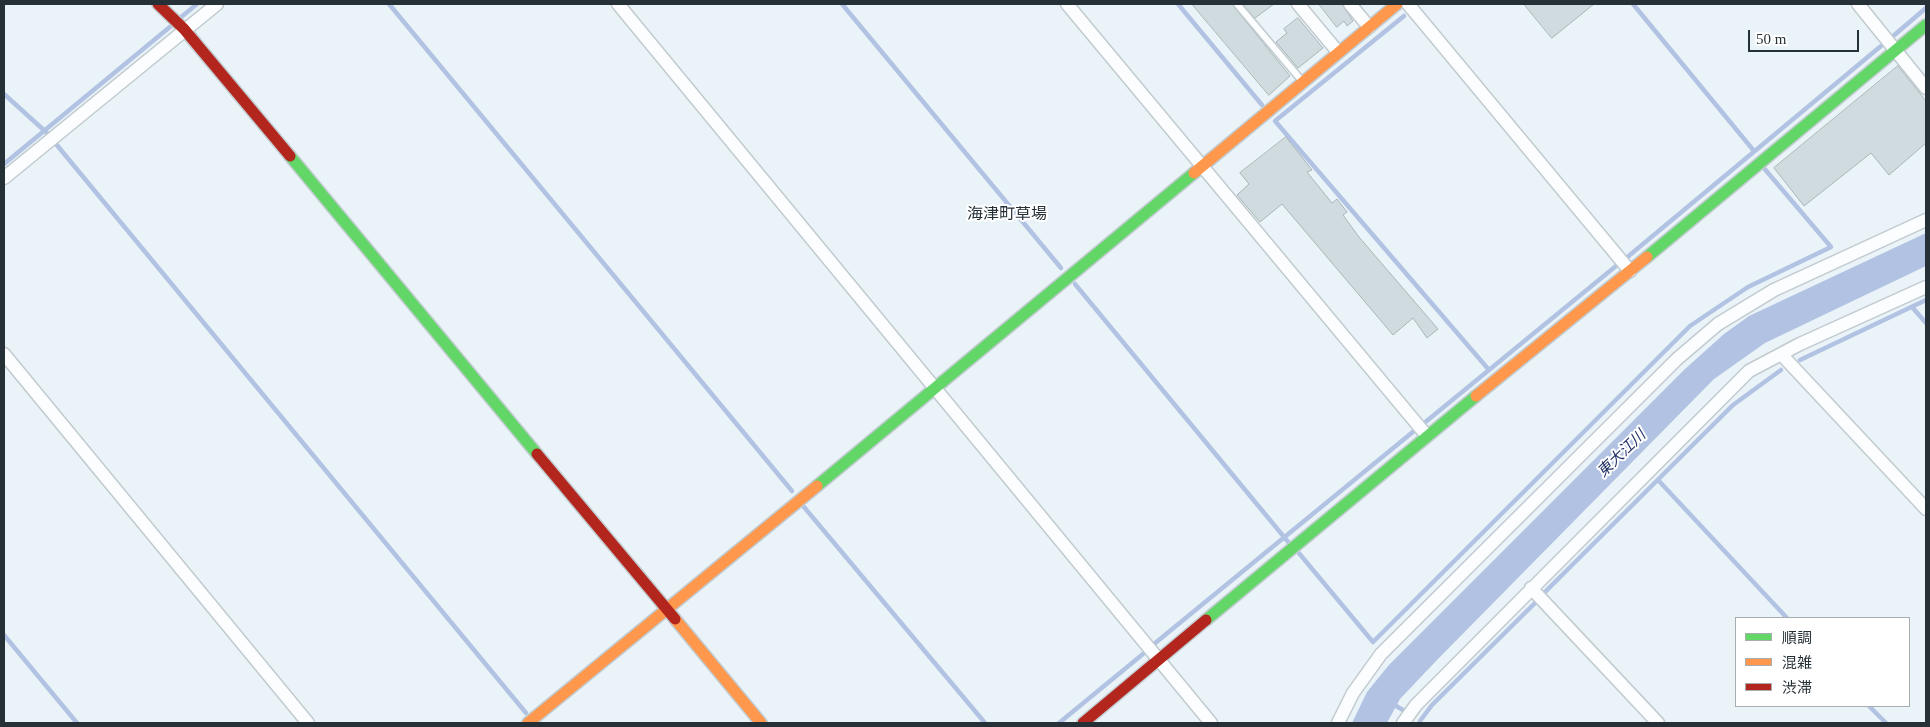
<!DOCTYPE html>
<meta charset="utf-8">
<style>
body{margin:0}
#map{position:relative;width:1930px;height:727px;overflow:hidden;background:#e9f3f8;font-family:"Times New Roman","Noto Sans JP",serif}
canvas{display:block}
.frame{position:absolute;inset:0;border:5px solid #263137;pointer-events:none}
.legend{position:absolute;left:1735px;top:617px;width:175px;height:90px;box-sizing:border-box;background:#fff;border:1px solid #a8adaf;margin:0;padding:6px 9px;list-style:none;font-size:15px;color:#263137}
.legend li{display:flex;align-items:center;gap:10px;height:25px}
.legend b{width:25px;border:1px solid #a8adaf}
.scale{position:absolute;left:1748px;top:30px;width:111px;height:22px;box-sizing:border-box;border:2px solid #263137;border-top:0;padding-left:6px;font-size:15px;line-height:18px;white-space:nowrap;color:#263137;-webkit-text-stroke:4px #fff;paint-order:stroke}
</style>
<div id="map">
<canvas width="1930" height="727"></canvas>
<div class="frame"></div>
<ul class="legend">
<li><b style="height:6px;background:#63d668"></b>順調</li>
<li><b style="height:6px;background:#ff974d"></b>混雑</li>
<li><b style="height:6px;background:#b3261e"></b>渋滞</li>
</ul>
<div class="scale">50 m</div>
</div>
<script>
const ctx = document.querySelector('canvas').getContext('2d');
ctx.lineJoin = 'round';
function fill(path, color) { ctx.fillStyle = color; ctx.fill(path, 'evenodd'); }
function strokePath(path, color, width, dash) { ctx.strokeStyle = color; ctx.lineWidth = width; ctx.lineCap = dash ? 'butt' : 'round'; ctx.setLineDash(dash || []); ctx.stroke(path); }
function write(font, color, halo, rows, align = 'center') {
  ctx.font = font + ' "Times New Roman","Noto Sans JP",serif'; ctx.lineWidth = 4; ctx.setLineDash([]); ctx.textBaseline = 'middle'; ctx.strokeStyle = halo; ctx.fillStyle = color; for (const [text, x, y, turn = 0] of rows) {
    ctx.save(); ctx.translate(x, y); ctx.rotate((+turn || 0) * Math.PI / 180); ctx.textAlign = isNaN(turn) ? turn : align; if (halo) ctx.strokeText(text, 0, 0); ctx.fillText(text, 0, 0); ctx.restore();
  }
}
fill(new Path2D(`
 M 1926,233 L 1926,266 L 1765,343 L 1714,379 L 1436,661 L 1400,699 L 1387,723 L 1352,723 L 1367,692 L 1388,666 L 1685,369 L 1724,334 L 1749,316 Z`), '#b2c2e3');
strokePath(new Path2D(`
 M 389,4 L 792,491
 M 842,4 L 1061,268
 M 1178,4 L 1262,105
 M 1633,4 L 1754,151
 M 1404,16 L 1275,121 L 1489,370
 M 180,18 L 197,4
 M 1892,37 L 1926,8
 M 4,94 L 47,133
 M 56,144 L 526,713
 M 4,164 L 171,26
 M 1625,259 L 1881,46
 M 1075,284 L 1289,543
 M 1912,307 L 1926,323
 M 1800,360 L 1926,300
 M 1423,424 L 1616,266
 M 1658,480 L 1787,618
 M 804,507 L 985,723
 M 1298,552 L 1373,642 L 1690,326 L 1748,287 L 1831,247 L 1763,167
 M 1545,592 L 1733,405 L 1781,370
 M 4,635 L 77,723
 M 1154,644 L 1414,431
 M 1391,703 L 1403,710
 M 1869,706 L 1886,723
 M 1420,721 L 1432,705 L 1535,603
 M 1059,723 L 1143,654`), '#b2c2e3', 4.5);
const building = new Path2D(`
 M 1192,4 L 1232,4 L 1290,76 L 1269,95 Z
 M 1243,4 L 1274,4 L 1255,18 Z
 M 1319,4 L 1342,4 L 1353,21 L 1347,26 L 1344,21 L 1337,27 Z
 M 1524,4 L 1594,4 L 1552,38 Z
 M 1298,18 L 1323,48 L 1298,68 L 1276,42 L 1287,33 L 1284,29 Z
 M 1898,66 L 1926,101 L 1926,143 L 1889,175 L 1871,153 L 1804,206 L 1774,168 Z
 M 1286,137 L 1312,170 L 1307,172 L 1332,203 L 1337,199 L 1347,212 L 1343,215 L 1359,237 L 1438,329 L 1427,338 L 1413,318 L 1393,335 L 1282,204 L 1260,222 L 1237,195 L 1249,184 L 1240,173 Z`);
fill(building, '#cfdbde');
strokePath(building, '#aab5b8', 1);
const lane = new Path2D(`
 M 1237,4 L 1302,81`);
const street = new Path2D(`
 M 618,4 L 1211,723
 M 1067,4 L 1427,436
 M 1298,4 L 1338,52
 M 1350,4 L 1369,27
 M 1408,4 L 1630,271
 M 1858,4 L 1926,88
 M 4,178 L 217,4
 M 4,354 L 308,723
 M 1781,354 L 1926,509
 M 1531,588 L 1658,723
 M 1338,723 L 1353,693 L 1381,654 L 1677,359 L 1718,324 L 1774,290 L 1926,220
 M 1403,723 L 1416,705 L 1749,371 L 1800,344 L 1926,287`);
const fast = new Path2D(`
 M 290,156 L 537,454
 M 1647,257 L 1926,25
 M 817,486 L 1194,173
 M 1206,620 L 1476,396`);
const slow = new Path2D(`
 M 1194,173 L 1397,4
 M 1476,396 L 1647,257
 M 675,619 L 761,723
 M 528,723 L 817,486`);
const jam = new Path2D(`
 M 158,4 L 184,29 L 290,156
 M 537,454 L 675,619
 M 1083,723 L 1206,620`);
strokePath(lane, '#c1cbd0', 9);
strokePath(street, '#c1cbd0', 15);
strokePath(fast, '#c1cbd0', 14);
strokePath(slow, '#c1cbd0', 14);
strokePath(jam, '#c1cbd0', 14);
strokePath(lane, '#fcfdfe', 6);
strokePath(street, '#fcfdfe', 12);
strokePath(fast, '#63d668', 11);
strokePath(slow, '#ff974d', 11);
strokePath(jam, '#b3261e', 11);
write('italic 15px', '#1e2f66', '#fff', [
 ["東大江川",1622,454,-44]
]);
write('16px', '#263137', '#fff', [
 ["海津町草場",1007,215]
]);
</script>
